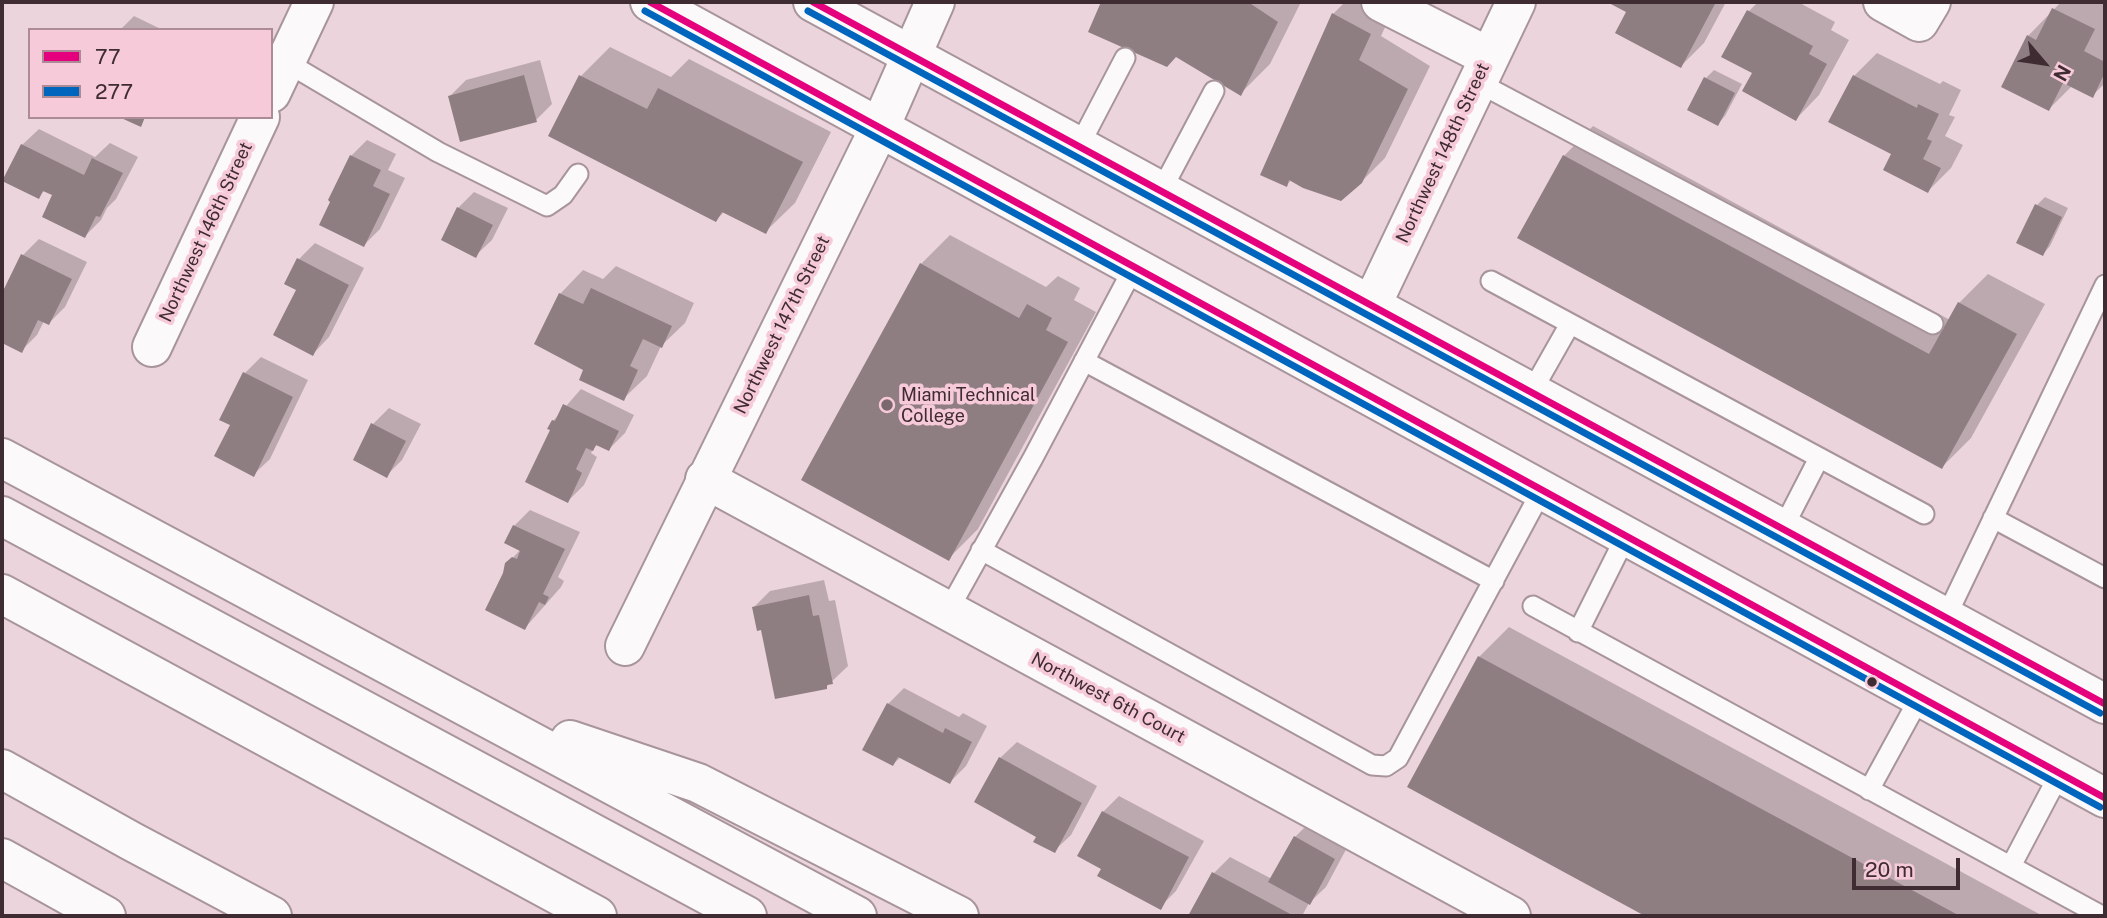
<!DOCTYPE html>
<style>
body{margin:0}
#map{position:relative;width:2107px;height:918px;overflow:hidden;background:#ecd4dc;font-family:"Public Sans",sans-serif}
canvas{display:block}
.frame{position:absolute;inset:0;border:4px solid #3e2c32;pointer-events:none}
.legend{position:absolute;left:28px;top:28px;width:245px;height:91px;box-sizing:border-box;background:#f7cad9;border:2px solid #ad8b96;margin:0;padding:9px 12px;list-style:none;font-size:21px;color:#3e2c32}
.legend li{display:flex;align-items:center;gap:14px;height:35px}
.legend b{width:35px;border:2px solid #ad8b96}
.north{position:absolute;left:2009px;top:28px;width:70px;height:70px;-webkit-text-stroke:5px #f7cad9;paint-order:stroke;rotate:119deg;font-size:19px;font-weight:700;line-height:28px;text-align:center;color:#3e2c32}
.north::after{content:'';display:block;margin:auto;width:24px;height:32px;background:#3e2c32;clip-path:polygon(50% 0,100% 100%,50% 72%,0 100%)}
.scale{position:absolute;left:1852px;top:858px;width:108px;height:32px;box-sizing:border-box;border:4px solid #3e2c32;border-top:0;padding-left:9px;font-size:21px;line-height:24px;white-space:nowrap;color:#3e2c32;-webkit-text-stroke:5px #f7cad9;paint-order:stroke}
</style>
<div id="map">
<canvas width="2107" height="918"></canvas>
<div class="frame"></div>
<ul class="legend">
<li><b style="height:9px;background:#e5007d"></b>77</li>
<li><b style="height:9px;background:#0065bd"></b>277</li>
</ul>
<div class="north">N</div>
<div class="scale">20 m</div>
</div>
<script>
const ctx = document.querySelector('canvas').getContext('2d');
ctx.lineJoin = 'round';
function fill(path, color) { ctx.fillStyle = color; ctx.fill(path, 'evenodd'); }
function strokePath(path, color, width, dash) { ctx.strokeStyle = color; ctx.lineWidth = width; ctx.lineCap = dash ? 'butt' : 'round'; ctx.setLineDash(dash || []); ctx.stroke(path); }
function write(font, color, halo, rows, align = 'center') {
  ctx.font = font + ' "Public Sans",sans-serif'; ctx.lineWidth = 7; ctx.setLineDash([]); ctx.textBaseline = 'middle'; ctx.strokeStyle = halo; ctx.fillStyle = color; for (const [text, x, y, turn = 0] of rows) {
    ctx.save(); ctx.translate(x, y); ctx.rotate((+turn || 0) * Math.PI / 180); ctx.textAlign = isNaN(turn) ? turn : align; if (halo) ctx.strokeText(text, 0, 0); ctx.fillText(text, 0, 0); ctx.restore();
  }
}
fill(new Path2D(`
 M 1103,2 L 1301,2 L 1270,64 L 1241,93 L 1177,55 L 1090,31 Z
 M 1345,2 L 1378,2 L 1393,10 L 1381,36 L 1430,66 L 1385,158 L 1361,182 L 1292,179 L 1287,185 L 1263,174 L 1333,14 Z
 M 1611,2 L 1726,2 L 1704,43 L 1681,66 L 1628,11 Z
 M 1758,2 L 1798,2 L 1835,22 L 1831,30 L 1849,40 L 1819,95 L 1796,119 L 1754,72 L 1749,11 Z
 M 2061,2 L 2105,2 L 2105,83 L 2092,96 L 2072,86 L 2049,109 L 2028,36 Z
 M 134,16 L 163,30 L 120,30 Z
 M 610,47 L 671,77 L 689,59 L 831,132 L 795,203 L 765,232 L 725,211 L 716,220 L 581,76 Z
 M 1877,53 L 1940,84 L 1943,81 L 1961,90 L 1949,115 L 1955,117 L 1945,136 L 1963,145 L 1951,168 L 1928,191 L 1893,153 L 1854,76 Z
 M 540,60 L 552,104 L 536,120 L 450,96 L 466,80 Z
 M 1714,70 L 1742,84 L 1725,116 L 1718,124 L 1689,110 L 1706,78 Z
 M 1593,126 L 1950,320 L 1959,303 L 1988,274 L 2045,304 L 1971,438 L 1942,467 L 1564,156 Z
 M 39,129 L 95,157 L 110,143 L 138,157 L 116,199 L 107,208 L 101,220 L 85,236 L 55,195 L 45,190 L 38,197 L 22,145 Z
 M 367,140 L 396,154 L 388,170 L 405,178 L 380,229 L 364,245 L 351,156 Z
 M 474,192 L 508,208 L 492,240 L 475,256 L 443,239 L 458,208 Z
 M 2045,197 L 2068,208 L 2050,246 L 2043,254 L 2019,242 L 2037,205 Z
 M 950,235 L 1046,287 L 1058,276 L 1080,288 L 1074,300 L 1096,312 L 978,529 L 949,558 L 921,264 Z
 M 39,239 L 87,262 L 65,307 L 49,323 L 44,321 L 37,335 L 21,351 L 2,341 L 2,297 L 23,255 Z
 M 315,243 L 364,268 L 329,337 L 313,354 L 298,290 L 299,259 Z
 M 616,266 L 694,303 L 685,323 L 661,346 L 647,376 L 623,399 L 586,370 L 560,294 L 583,270 L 603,279 Z
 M 261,357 L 308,380 L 270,459 L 253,475 L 232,424 L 245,373 Z
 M 581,389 L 634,415 L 625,433 L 609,449 L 598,444 L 593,449 L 591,453 L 597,457 L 584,485 L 568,501 L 553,429 L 553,421 Z
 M 389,408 L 421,424 L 402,460 L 386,476 L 373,424 Z
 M 530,510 L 580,532 L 558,577 L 564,581 L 561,587 L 525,628 L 505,574 L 507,564 L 521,549 L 514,526 Z
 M 824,580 L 829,601 L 835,600 L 848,666 L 826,687 L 763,628 L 754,607 L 770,591 Z
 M 1509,627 L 2043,916 L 1649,916 L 1409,786 L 1479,657 Z
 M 904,688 L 959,717 L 963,713 L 987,726 L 966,766 L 950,782 L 901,757 L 893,764 L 888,704 Z
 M 1017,742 L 1097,786 L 1071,835 L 1054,851 L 1039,836 L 1000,758 Z
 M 1119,796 L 1204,841 L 1176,891 L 1160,907 L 1103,868 L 1103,812 Z
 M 1311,821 L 1350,842 L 1326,887 L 1309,903 L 1302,916 L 1190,916 L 1214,873 L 1230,857 L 1272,879 L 1295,837 Z`), '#0003');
fill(new Path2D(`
 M 1101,2 L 1248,2 L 1278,22 L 1241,96 L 1176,57 L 1167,67 L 1088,32 Z
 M 1607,2 L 1716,2 L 1681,68 L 1615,33 L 1626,12 Z
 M 2052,8 L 2095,29 L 2084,51 L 2105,62 L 2105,72 L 2093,98 L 2063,83 L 2049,111 L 2001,87 L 2027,35 L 2036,40 Z
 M 1747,10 L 1813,46 L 1809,54 L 1827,64 L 1796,121 L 1742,91 L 1752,73 L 1721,57 Z
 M 1332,13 L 1371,34 L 1359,60 L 1408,89 L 1362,183 L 1341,201 L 1303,188 L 1289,180 L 1287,187 L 1260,175 Z
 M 524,75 L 537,122 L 460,142 L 448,96 Z
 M 579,75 L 647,109 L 658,88 L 803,162 L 766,234 L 722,212 L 716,222 L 548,136 Z
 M 1853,75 L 1917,108 L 1918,104 L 1939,114 L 1927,139 L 1932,141 L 1923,159 L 1941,168 L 1928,193 L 1883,170 L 1891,154 L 1828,122 Z
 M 1704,77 L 1735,93 L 1718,126 L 1687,110 Z
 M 119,117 L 145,117 L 141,127 Z
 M 21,144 L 84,175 L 92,158 L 123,173 L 100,217 L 96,216 L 85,238 L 42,217 L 52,195 L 43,191 L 39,199 L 2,181 Z
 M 350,155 L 381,170 L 373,186 L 390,194 L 364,247 L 319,225 L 330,202 L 328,200 Z
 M 1563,155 L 1929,354 L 1958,302 L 2017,334 L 1942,469 L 1517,238 Z
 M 2035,204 L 2062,217 L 2043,256 L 2016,243 Z
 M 457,207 L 493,225 L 476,258 L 441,240 Z
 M 21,254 L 72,279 L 49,325 L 38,320 L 22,353 L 2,343 L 2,293 Z
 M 297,258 L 349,285 L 313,356 L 273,335 L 296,290 L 284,284 Z
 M 920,263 L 1019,318 L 1027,304 L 1052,318 L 1046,330 L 1068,342 L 949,561 L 801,480 Z
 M 591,288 L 672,326 L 662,348 L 643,339 L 630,366 L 638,370 L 624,401 L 579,380 L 583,370 L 534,344 L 559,293 L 583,304 Z
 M 243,372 L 293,397 L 254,477 L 214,456 L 230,425 L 219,420 Z
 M 563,404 L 619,431 L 609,451 L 596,445 L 593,451 L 586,448 L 576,469 L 582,473 L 568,503 L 525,482 L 550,430 L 547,429 L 552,420 L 555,421 Z
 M 371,423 L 406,441 L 387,478 L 353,460 Z
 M 513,525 L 565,549 L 543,594 L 549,597 L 545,605 L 539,602 L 525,630 L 485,610 L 503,573 L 505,563 L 512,557 L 517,559 L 520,551 L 504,543 Z
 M 809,595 L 813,616 L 819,615 L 833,684 L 827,685 L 827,689 L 775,699 L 761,630 L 757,631 L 752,607 Z
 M 1478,656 L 1960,916 L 1645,916 L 1407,787 Z
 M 887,703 L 943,733 L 945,728 L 972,742 L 950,784 L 898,757 L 893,766 L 862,750 Z
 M 999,757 L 1082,803 L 1055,853 L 1033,842 L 1036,837 L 974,802 Z
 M 1102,811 L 1189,857 L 1161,910 L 1097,876 L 1101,869 L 1077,856 Z
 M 1294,836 L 1335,859 L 1310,905 L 1268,882 Z
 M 1212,872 L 1294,916 L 1188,916 Z`), '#8e7d81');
const lane = new Path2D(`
 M 286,62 L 438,152 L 547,206 L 563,195 L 578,174
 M 1477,82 L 1933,324
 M 1079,146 L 1125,58
 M 1161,191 L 1214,91
 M 1491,281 L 1924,514
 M 1084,361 L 1494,581
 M 1532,391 L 1570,324
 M 1993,518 L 2105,578
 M 1783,528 L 1819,458
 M 981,550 L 1372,765 L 1386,766 L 1398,758 L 1542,490
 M 1533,606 L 2102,916
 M 948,611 L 1033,458 L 1134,267
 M 1946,617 L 2105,285
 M 1578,632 L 1626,536
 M 1869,790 L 1920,697
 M 2011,866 L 2060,773`);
const street = new Path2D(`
 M 1381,2 L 1489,57
 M 1883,2 L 1919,22 L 1931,2
 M 271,93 L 314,2
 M 1372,304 L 1516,2
 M 152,347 L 260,117
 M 705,479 L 1511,916
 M 625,646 L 880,127 L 935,2
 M 2,858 L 106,916`);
const primary = new Path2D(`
 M 650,2 L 2105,798
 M 813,2 L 2105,704`);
const highway = new Path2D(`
 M 2,458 L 857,916
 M 2,516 L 747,916
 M 2,594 L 597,916
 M 570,740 L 698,783 L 959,916
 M 2,769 L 131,841 L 272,916`);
strokePath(lane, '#a7959b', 23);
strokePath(street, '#a7959b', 42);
strokePath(primary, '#a7959b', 42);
strokePath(highway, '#a7959b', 42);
strokePath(lane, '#fcf9fa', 19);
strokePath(street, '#fcf9fa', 38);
strokePath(primary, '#fcf9fa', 38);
strokePath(highway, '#fcf9fa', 38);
strokePath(new Path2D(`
 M 650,2 L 2105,798
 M 813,2 L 2105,704`), '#e5007d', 7);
strokePath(new Path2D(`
 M 645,11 L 2100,807
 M 808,11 L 2100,713`), '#0065bd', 7);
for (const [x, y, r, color] of [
 [887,405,7,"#7b676e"],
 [1872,682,6,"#3e2c32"]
]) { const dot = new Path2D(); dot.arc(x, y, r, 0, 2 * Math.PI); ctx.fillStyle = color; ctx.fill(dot); strokePath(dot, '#f7cad9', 2.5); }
write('18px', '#3e2c32', '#f7cad9', [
 ["Northwest 148th Street",1443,153,-65],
 ["Northwest 146th Street",206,232,-65],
 ["Northwest 147th Street",782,325,-64],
 ["Northwest 6th Court",1108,698,28]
]);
write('18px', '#3e2c32', '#f7cad9', [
 ["Miami Technical",901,395],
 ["College",901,416]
], 'left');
</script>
